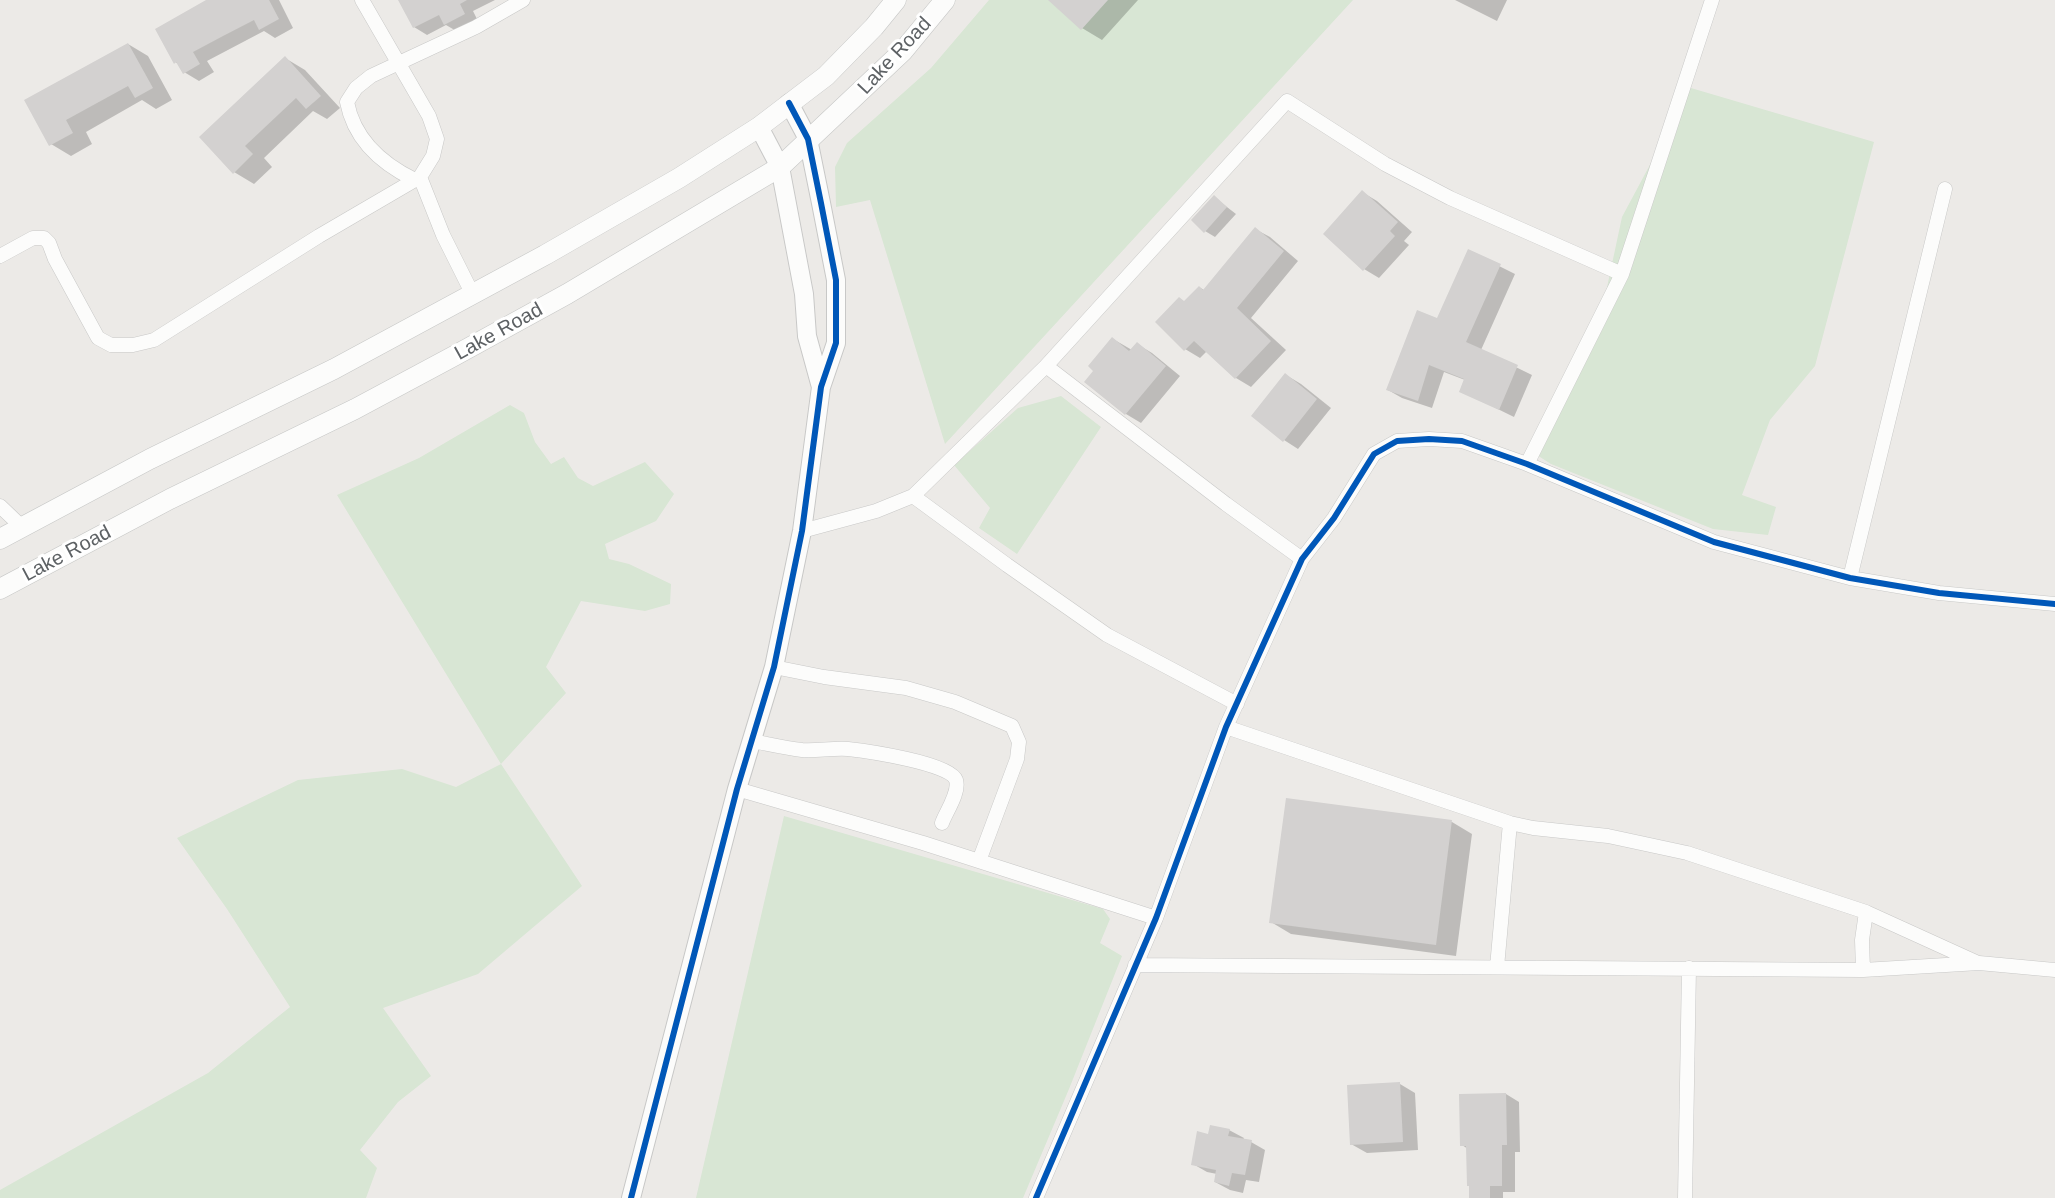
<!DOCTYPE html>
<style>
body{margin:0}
canvas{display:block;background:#eceae7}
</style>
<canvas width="2055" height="1198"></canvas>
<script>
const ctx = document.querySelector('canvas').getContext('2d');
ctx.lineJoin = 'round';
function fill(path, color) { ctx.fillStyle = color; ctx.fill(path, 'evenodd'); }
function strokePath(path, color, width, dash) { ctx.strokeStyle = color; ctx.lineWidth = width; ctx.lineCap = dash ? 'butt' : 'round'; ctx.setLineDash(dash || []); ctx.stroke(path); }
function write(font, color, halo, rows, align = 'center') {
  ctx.font = font + ' Arial,sans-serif'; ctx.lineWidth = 6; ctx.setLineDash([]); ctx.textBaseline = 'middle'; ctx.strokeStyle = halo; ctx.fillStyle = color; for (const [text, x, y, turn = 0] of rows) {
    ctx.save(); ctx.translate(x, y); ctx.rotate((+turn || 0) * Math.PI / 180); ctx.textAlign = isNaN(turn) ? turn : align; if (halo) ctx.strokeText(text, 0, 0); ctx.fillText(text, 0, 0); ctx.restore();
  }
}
fill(new Path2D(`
 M 989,0 L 1353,0 L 945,444 L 870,200 L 836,207 L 835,167 L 847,143 L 931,68 Z
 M 1691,88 L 1874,142 L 1815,366 L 1770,420 L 1742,495 L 1776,507 L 1768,535 L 1713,529 L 1551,464 L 1529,450 L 1606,292 L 1622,217 Z
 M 1061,396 L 1101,427 L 1017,554 L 979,528 L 990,508 L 954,465 L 1018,408 Z
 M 510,405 L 524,413 L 535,442 L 551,464 L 564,457 L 578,478 L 593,486 L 645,462 L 674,494 L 656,521 L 605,544 L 609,559 L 629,564 L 671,584 L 670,604 L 645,611 L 581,601 L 546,667 L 566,693 L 501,764 L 582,886 L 478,974 L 383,1008 L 431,1076 L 398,1102 L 360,1150 L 377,1168 L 366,1198 L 0,1198 L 0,1190 L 208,1073 L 290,1007 L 227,909 L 177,838 L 298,780 L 402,769 L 456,787 L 501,764 L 337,495 L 419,458 Z
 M 784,816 L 1103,909 L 1110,919 L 1100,943 L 1122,956 L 1069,1089 L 1023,1198 L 696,1198 Z`), '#d8e6d4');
fill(new Path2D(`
 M 207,0 L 279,0 L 293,28 L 275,38 L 264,31 L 207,61 L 214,72 L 199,81 L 184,72 L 180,65 L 175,62 Z
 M 400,0 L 495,0 L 473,11 L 478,21 L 458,32 L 446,25 L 427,35 L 414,27 Z
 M 1055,0 L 1138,0 L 1102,40 L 1082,28 Z
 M 1455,0 L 1507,0 L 1497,21 Z
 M 128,44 L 148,56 L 172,100 L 156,109 L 142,100 L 86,132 L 92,144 L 71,156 L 51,144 L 26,100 Z
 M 285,58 L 305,70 L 340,108 L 327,119 L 313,111 L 264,158 L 272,167 L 254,184 L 234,172 L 201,137 Z
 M 1362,192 L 1377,201 L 1412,232 L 1404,241 L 1409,245 L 1379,278 L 1364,269 Z
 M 1214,197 L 1236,214 L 1215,237 L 1205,231 Z
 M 1255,229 L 1270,237 L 1298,261 L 1251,318 L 1286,350 L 1251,387 L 1236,378 L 1207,351 L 1200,358 L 1185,349 L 1185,302 L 1199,287 L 1204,290 Z
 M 1469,251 L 1515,274 L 1481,350 L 1532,375 L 1514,417 L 1461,391 L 1465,380 L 1444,372 L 1432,408 L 1402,398 L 1388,390 L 1438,320 Z
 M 1113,339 L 1132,350 L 1137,344 L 1152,353 L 1180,376 L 1141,423 L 1126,414 L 1095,371 Z
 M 1286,375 L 1301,384 L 1331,408 L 1298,449 L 1284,440 Z
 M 1287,800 L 1452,822 L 1472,834 L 1456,956 L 1291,934 L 1271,922 Z
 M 1400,1084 L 1415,1093 L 1418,1150 L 1367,1153 L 1351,1144 Z
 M 1506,1094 L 1519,1102 L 1520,1152 L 1515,1152 L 1515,1192 L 1503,1192 L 1503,1198 L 1470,1198 L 1468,1149 L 1462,1145 Z
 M 1229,1130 L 1244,1138 L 1243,1140 L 1251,1142 L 1265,1150 L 1259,1182 L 1246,1180 L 1243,1193 L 1230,1190 L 1215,1182 L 1217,1174 L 1207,1172 L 1193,1164 L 1209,1135 Z`), '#0003');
fill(new Path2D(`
 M 206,0 L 269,0 L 279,19 L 259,30 L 254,20 L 223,36 L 193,52 L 200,64 L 183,74 L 176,62 L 174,64 L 155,29 Z
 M 398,0 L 467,0 L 460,4 L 465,14 L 444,25 L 439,15 L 413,28 Z
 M 1048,0 L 1108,0 L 1081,30 Z
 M 128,43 L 153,88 L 135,98 L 128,86 L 66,120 L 73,133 L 49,146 L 24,100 Z
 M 285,56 L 321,96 L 306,109 L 296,98 L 245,146 L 253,154 L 233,174 L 199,137 Z
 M 1362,190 L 1398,222 L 1390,231 L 1395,236 L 1363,271 L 1323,234 Z
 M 1214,195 L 1227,207 L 1204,233 L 1191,220 Z
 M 1255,227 L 1284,251 L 1237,308 L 1271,341 L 1235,379 L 1194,341 L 1184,351 L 1155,322 L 1179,297 L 1184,301 L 1199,286 L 1203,290 Z
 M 1468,249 L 1501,264 L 1466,342 L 1518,365 L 1499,410 L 1459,392 L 1464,379 L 1429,365 L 1418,401 L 1386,390 L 1417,310 L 1437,318 Z
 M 1112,337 L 1129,351 L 1137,342 L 1166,366 L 1125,415 L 1084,382 L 1093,371 L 1088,366 Z
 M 1285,373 L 1317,399 L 1283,442 L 1251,416 Z
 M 1286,798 L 1452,820 L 1436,945 L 1269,923 Z
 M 1400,1082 L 1403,1142 L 1350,1145 L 1347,1085 Z
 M 1506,1093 L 1507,1145 L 1502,1145 L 1502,1186 L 1490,1186 L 1490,1198 L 1469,1198 L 1469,1186 L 1467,1186 L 1466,1146 L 1460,1146 L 1459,1094 Z
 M 1210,1125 L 1230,1129 L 1228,1136 L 1252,1140 L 1245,1175 L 1232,1173 L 1229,1186 L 1214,1182 L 1216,1170 L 1191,1165 L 1197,1131 L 1208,1134 Z`), '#d3d1d0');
const minor = new Path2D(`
 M 420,177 L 443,235 L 472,293
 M 415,180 C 382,164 354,139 347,102 L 356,88 L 371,76 L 476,27 L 523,0
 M 0,256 L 33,238 L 44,238 L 49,243 L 55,259 L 98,338 L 111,345 L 133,345 L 154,340 L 319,236 L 420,177 L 433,156 L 437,139 L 429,116 L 362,0
 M 1046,366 L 1226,504 L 1302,559
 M 1527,464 L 1622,274 L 1712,0
 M 913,496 L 1007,565 L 1107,635 L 1237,704
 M 0,506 L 23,528
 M 802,531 L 876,511 L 913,496 L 1046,366 L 1287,101 L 1385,164 L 1450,198 L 1622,274
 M 1850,578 L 1945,189
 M 774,667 L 824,677 L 906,688 L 955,702 L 1012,726 L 1019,742 L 1017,759 L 979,861
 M 1226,727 L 1510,823 L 1533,828 L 1608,836 L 1687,853 L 1866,912 L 1862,940 L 1863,970
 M 752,741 C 768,744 785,748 802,750 C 817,751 832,748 848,749 C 866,751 950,763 956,780 C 960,792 946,812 942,823
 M 737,789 L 923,843 L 1156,918
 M 1866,912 L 1976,962
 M 1135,965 L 1863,970 L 1979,963 L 2055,970
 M 1497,967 L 1510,823
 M 1036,1198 L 1156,918 L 1226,727 L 1302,559 L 1334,518 L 1374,454 L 1397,441 L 1429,439 L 1462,441 L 1527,464 L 1714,542 L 1850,578 L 1939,593 L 2055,604
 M 1685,1198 L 1689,968`);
const tertiary = new Path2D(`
 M 759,127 L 780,167 L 804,294 L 807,336 L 821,387
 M 631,1198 L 737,789 L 774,667 L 802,531 L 821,387 L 836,343 L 836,280 L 821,203 L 808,139 L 789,103`);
const secondary = new Path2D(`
 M 0,539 L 150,459 L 334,369 L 545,255 L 679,178 L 759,127 L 826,76 L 874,27 L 896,0
 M 0,589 L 170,499 L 355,409 L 454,356 L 567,294 L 780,167 L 903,51 L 945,0`);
strokePath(minor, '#c8c8c7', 15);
strokePath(tertiary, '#c8c8c7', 20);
strokePath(secondary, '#c6c7c6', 21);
strokePath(minor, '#fcfcfb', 14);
strokePath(tertiary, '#fcfcfb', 18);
strokePath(secondary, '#fcfcfb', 20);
strokePath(new Path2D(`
 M 631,1198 L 737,789 L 774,667 L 802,531 L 821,387 L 836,343 L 836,280 L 821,203 L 808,139 L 789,103
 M 1036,1198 L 1156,918 L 1226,727 L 1302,559 L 1334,518 L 1374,454 L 1397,441 L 1429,439 L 1462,441 L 1527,464 L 1714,542 L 1850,578 L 1939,593 L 2055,604`), '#0057b8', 6);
write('20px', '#5d6164', '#fff', [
 ["Lake Road",895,56,-47],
 ["Lake Road",499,332,-29],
 ["Lake Road",67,554,-28]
]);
</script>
